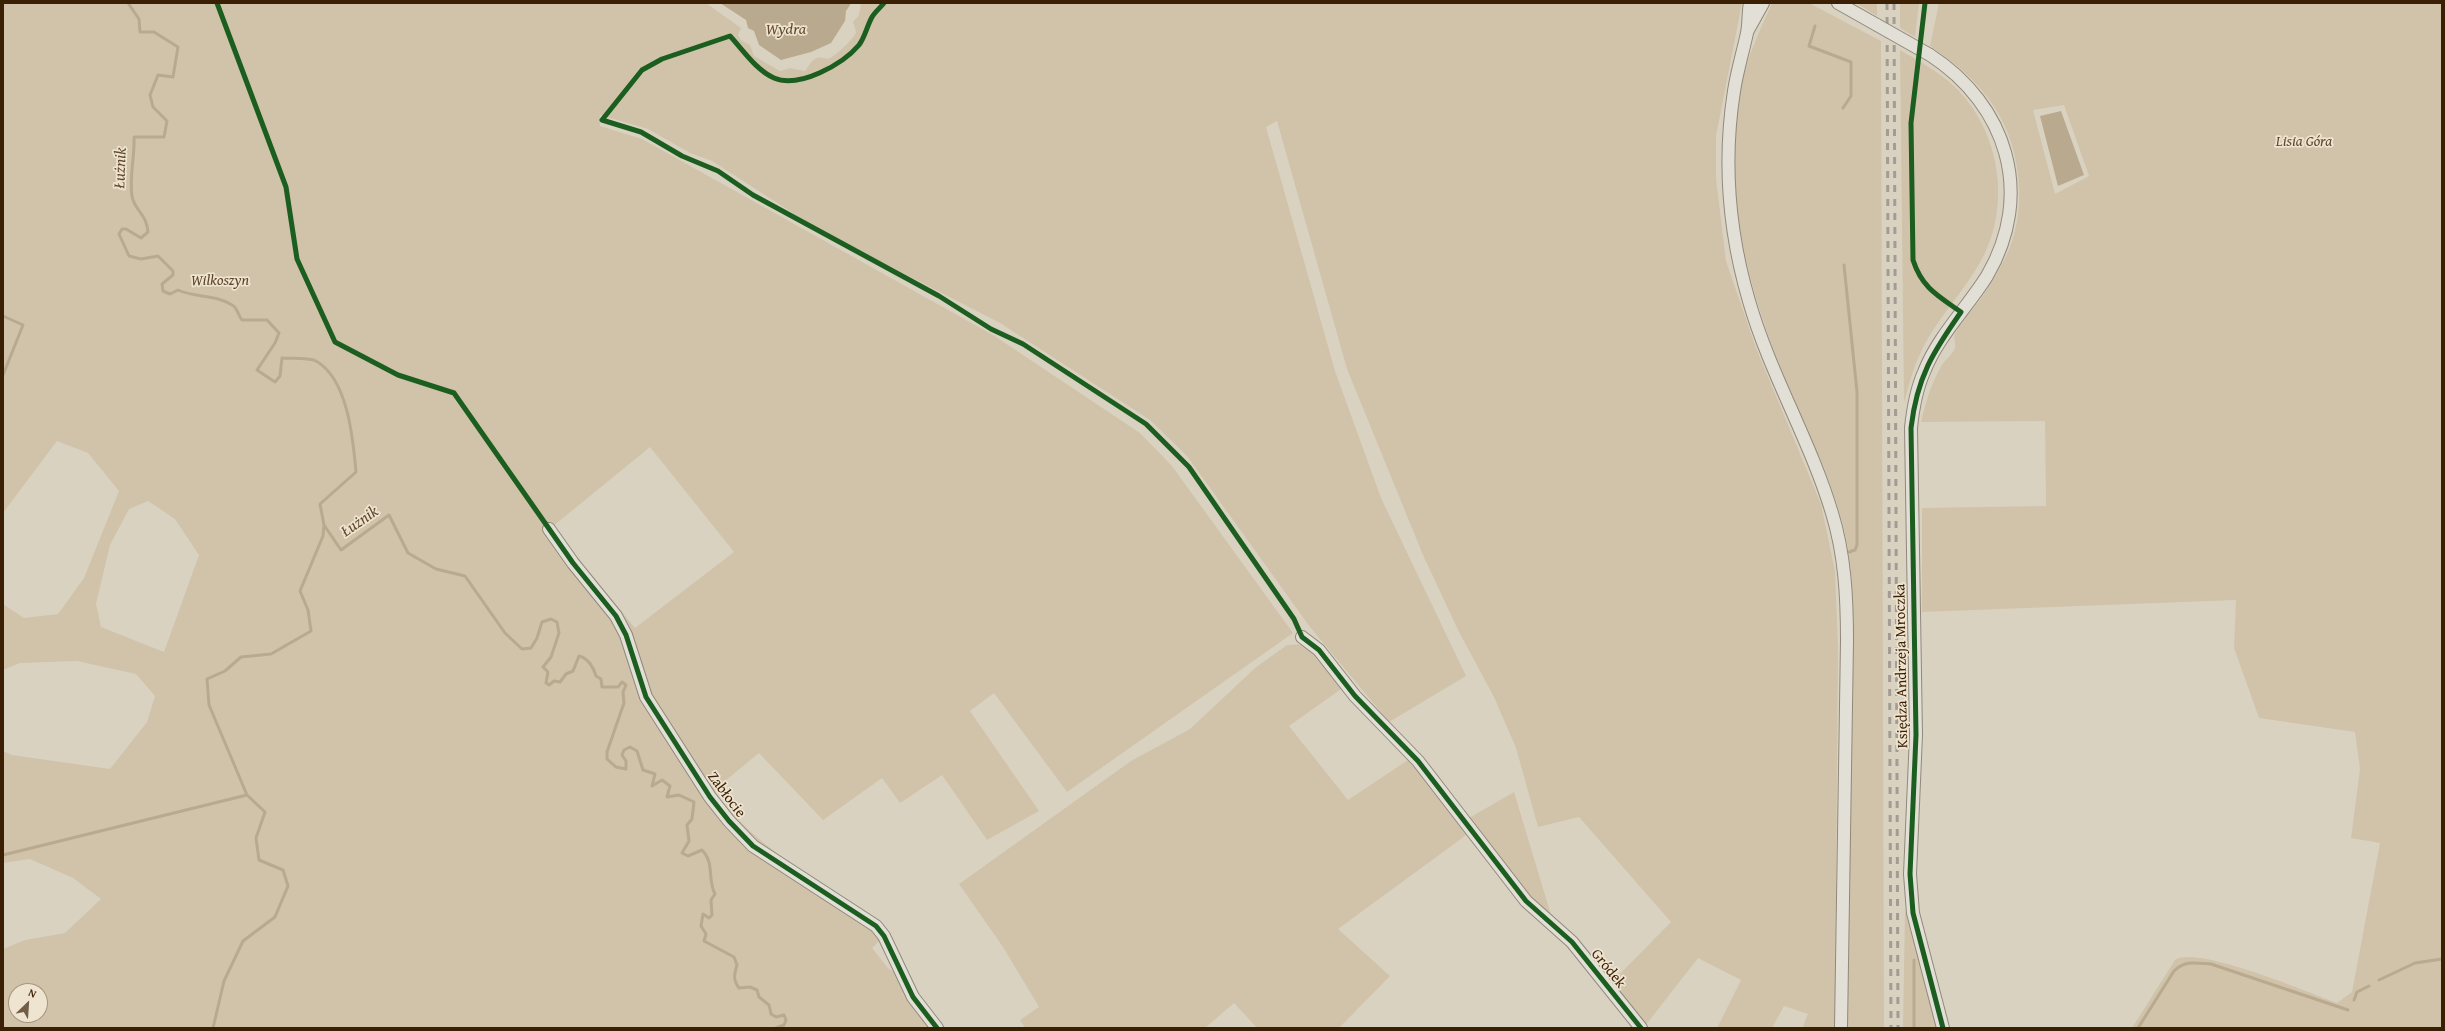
<!DOCTYPE html>
<meta charset="utf-8">
<style>
body{margin:0}
#map{position:relative;width:2445px;height:1031px;overflow:hidden;background:#dad2c0;font-family:"Gentium Book Plus",serif}
canvas{display:block}
.frame{position:absolute;inset:0;border:4px solid #3a1f05;pointer-events:none}
.north{position:absolute;left:8px;top:983px;width:40px;height:40px;box-sizing:border-box;background:#eee4d0;border:1px solid #a6957f;border-radius:50%;rotate:25deg;font-size:11px;font-weight:700;line-height:16px;text-align:center;color:#3a1f05}
.north::after{content:'';display:block;margin:auto;width:14px;height:18px;background:#725e46;clip-path:polygon(50% 0,100% 100%,50% 72%,0 100%)}
</style>
<div id="map">
<canvas width="2445" height="1031"></canvas>
<div class="frame"></div>
<div class="north">N</div>
</div>
<script>
const ctx = document.querySelector('canvas').getContext('2d');
ctx.lineJoin = 'round';
function fill(path, color) { ctx.fillStyle = color; ctx.fill(path, 'evenodd'); }
function strokePath(path, color, width, dash) { ctx.strokeStyle = color; ctx.lineWidth = width; ctx.lineCap = dash ? 'butt' : 'round'; ctx.setLineDash(dash || []); ctx.stroke(path); }
function write(font, color, halo, rows, align = 'center') {
  ctx.font = font + ' "Gentium Book Plus",serif'; ctx.lineWidth = 3.5; ctx.setLineDash([]); ctx.textBaseline = 'middle'; ctx.strokeStyle = halo; ctx.fillStyle = color; for (const [text, x, y, turn = 0] of rows) {
    ctx.save(); ctx.translate(x, y); ctx.rotate((+turn || 0) * Math.PI / 180); ctx.textAlign = isNaN(turn) ? turn : align; if (halo) ctx.strokeText(text, 0, 0); ctx.fillText(text, 0, 0); ctx.restore();
  }
}
fill(new Path2D(`
 M 3,3 L 706,3 L 741,28 L 738,35 L 741,40 L 750,45 L 754,56 L 780,71 L 790,68 L 805,71 C 808,67 811,61 815,59 C 821,55 825,60 830,58 C 835,56 855,38 856,32 L 853,22 L 859,15 L 861,3 L 1742,3 L 1716,136 L 1716,178 L 1726,261 L 1756,348 L 1821,504 L 1835,571 L 1838,646 L 1835,1028 L 1806,1028 L 1803,1026 L 1808,1014 L 1784,1006 L 1772,1028 L 1717,1028 L 1741,980 L 1698,958 L 1645,1026 L 1611,983 L 1671,922 L 1579,817 L 1538,827 L 1516,748 L 1494,697 L 1458,630 L 1423,555 L 1347,369 L 1277,121 L 1266,127 L 1335,371 L 1381,498 L 1466,676 L 1389,722 L 1310,627 L 1187,456 L 1150,420 L 1000,323 L 821,231 L 712,161 L 690,153 L 648,129 L 600,115 L 600,126 L 642,139 L 993,335 L 1140,433 L 1172,466 L 1293,633 L 1067,792 L 994,693 L 970,711 L 1039,811 L 987,840 L 942,775 L 900,803 L 882,778 L 823,820 L 759,753 L 714,790 C 752,845 812,877 867,913 L 861,920 L 878,936 L 879,941 L 872,948 L 888,968 L 898,975 L 932,1028 L 3,1028 L 3,949 L 25,940 L 65,933 L 101,899 L 73,878 L 30,859 L 3,863 L 3,751 L 12,755 L 110,769 L 147,722 L 155,696 L 136,674 L 77,661 L 20,663 L 3,670 L 3,604 L 24,618 L 58,614 L 84,578 L 119,491 L 88,453 L 57,441 L 3,513 ZM 650,447 L 734,552 L 635,628 L 552,527 ZM 148,501 L 175,519 L 199,555 L 164,652 L 101,627 L 96,604 L 110,545 L 129,509 ZM 16,991 L 40,991 L 40,1015 L 16,1015 Z
 M 1772,3 L 1809,3 L 1881,41 L 1884,1028 L 1846,1028 L 1853,637 C 1853,600 1853,562 1843,525 C 1828,470 1802,420 1781,368 C 1751,295 1732,221 1735,143 C 1736,124 1737,105 1741,86 C 1747,57 1760,30 1772,3 Z
 M 1856,3 L 1877,3 L 1877,16 Z
 M 1900,3 L 1919,3 L 1915,37 L 1900,28 Z
 M 1939,3 L 2442,3 L 2442,1028 L 2132,1028 L 2175,960 C 2197,945 2309,993 2337,1003 L 2352,992 L 2380,843 L 2351,838 L 2360,769 L 2355,732 L 2259,718 L 2234,648 L 2236,600 L 1922,612 L 1922,508 L 2046,506 L 2045,421 L 1921,422 C 1926,402 1931,383 1942,365 C 1945,360 1953,354 1955,348 C 1956,344 1953,338 1955,334 C 1960,325 1967,317 1973,309 C 1985,293 1996,276 2005,258 C 2016,237 2020,211 2019,187 C 2016,122 1983,81 1930,46 ZM 2064,105 L 2089,176 L 2055,194 L 2033,110 Z
 M 1900,50 C 1919,61 1939,72 1955,87 C 1998,129 2011,199 1985,253 C 1968,288 1938,316 1921,352 C 1913,368 1909,385 1904,403 Z
 M 1307,644 L 1344,687 L 1289,726 L 1348,800 L 1411,758 L 1469,833 L 1338,929 L 1390,976 L 1339,1028 L 1257,1028 L 1234,1003 L 1205,1028 L 1025,1028 L 1020,1020 L 1039,1007 L 1003,947 L 959,884 L 1131,761 L 1190,729 L 1255,668 L 1287,645 Z
 M 1514,792 L 1551,915 L 1536,906 L 1469,818 Z
 M 1905,910 L 1938,1028 L 1903,1028 Z`), '#d0c3aa');
fill(new Path2D(`
 M 720,3 L 850,3 L 850,5 L 846,11 L 845,21 L 831,43 L 811,52 L 781,60 L 759,45 L 754,31 L 748,28 L 746,20 Z
 M 2061,111 L 2084,175 L 2058,186 L 2040,116 Z`), '#b9a98f');
strokePath(new Path2D(`
 M 128,3 L 139,19 L 140,32 L 154,32 L 178,47 L 173,77 L 158,75 L 150,95 L 153,107 L 167,121 L 164,137 L 134,137 C 135,157 129,176 132,196 C 134,210 147,214 148,232 L 141,238 L 126,229 L 122,229 L 119,234 L 129,256 L 141,259 L 158,256 L 173,271 L 173,275 L 162,284 L 163,291 L 170,294 L 178,290 C 195,298 215,294 232,305 C 238,308 238,316 242,320 L 267,320 L 279,333 L 275,343 L 257,370 L 275,382 L 280,376 L 282,358 C 291,359 308,357 316,361 C 348,379 353,439 356,472 L 320,504 L 324,525 L 341,550 L 389,515 L 408,553 L 436,569 L 465,576 L 505,633 L 522,649 L 531,648 L 537,638 L 542,622 L 551,619 L 557,622 L 559,633 L 551,657 L 543,667 L 548,672 L 546,683 L 549,685 L 554,681 L 560,682 L 566,674 L 573,671 L 579,656 C 588,658 594,668 596,676 L 601,679 L 602,687 L 618,687 L 622,682 L 626,685 L 623,692 L 624,703 L 607,752 L 607,759 L 616,767 L 626,769 L 626,761 L 622,755 L 624,750 L 630,747 L 637,751 L 643,770 L 655,774 L 652,786 L 662,780 L 670,786 L 667,797 L 679,795 L 694,802 L 692,819 L 687,825 L 689,841 L 682,853 L 688,856 L 702,850 C 715,863 707,879 715,894 L 711,900 L 712,915 L 709,918 L 703,914 L 701,926 L 706,934 L 704,941 L 734,957 L 737,965 C 734,975 733,980 739,988 L 750,987 L 757,990 L 759,997 L 769,1005 L 771,1014 L 776,1017 L 784,1015 L 786,1020 L 784,1025 L 776,1028
 M 1815,26 L 1809,46 L 1851,62 L 1851,96 L 1843,108
 M 1844,265 L 1857,392 L 1857,545 L 1855,550 L 1849,552
 M 3,316 L 23,325 L 3,375
 M 3,855 L 247,795
 M 1914,960 L 1914,1028
 M 2379,980 L 2415,963 L 2442,959
 M 2354,1000 L 2357,992 L 2369,986
 M 213,1028 L 224,981 L 243,941 L 275,917 L 288,886 L 283,870 L 259,860 L 256,838 L 265,812 L 247,795 L 209,705 L 207,679 L 225,671 L 241,657 L 271,654 L 311,631 L 308,610 L 300,591 L 323,536 L 324,525
 M 2138,1028 L 2174,971 C 2185,960 2196,963 2211,964 L 2348,1010`), '#b9a98f', 3);
const minor = new Path2D(`
 M 1750,3 C 1748,13 1749,23 1747,33 C 1743,52 1737,71 1734,91 C 1723,161 1729,233 1749,301 C 1770,374 1810,440 1832,513 C 1845,555 1847,598 1847,641 L 1841,1028
 M 1838,3 L 1877,25
 M 1748,30 L 1763,3
 M 1930,55 C 2007,105 2035,194 1987,276 C 1967,308 1938,336 1924,372 C 1916,390 1913,408 1911,428 L 1916,735 L 1910,874 L 1913,913 L 1943,1028
 M 549,529 L 573,563 L 616,616 L 626,635 L 646,697 L 710,797 L 729,821 L 753,846 L 876,926 L 884,936 L 913,997 L 937,1028
 M 1302,637 L 1319,650 L 1355,696 L 1418,761 L 1526,901 L 1572,942 L 1641,1028`);
strokePath(minor, '#90887b', 14);
strokePath(minor, '#e2dfd6', 12);
strokePath(new Path2D(`
 M 1887,3 L 1891,1028
 M 1894,3 L 1898,1028`), '#a39c94', 3, [7, 7]);
const minorBridge = new Path2D(`
 M 1877,25 L 1930,55`);
strokePath(minorBridge, '#90887b', 14, []);
strokePath(minorBridge, '#e2dfd6', 12);
strokePath(new Path2D(`
 M 217,3 L 286,187 L 297,259 L 335,342 L 398,375 L 454,393 L 573,563 L 616,616 L 626,635 L 646,697 L 710,797 L 729,821 L 753,846 L 876,926 L 884,936 L 913,997 L 937,1028
 M 884,3 C 880,8 875,12 872,17 C 867,26 865,37 859,45 C 843,64 799,89 774,78 C 756,70 743,50 730,36 L 662,59 L 642,70 L 602,120 L 641,132 L 682,156 L 718,171 L 753,195 L 939,296 L 991,329 L 1023,344 L 1146,424 L 1189,467 L 1294,619 L 1302,637 L 1319,650 L 1355,696 L 1418,761 L 1526,901 L 1572,942 L 1641,1028
 M 1925,3 L 1911,123 L 1913,260 C 1922,288 1938,296 1961,312 C 1933,352 1917,377 1911,428 L 1916,735 L 1910,874 L 1913,913 L 1943,1028`), '#1b5e20', 5);
write('italic 15px', '#5e452a', '#eee4d0', [
 ["Lisia Góra",2304,142],
 ["Wilkoszyn",220,281]
]);
write('15px', '#3a1f05', '#eee4d0', [
 ["Księdza Andrzeja Mroczka",1902,666,-91],
 ["Zabłocie",726,795,53],
 ["Gródek",1608,969,51]
]);
write('italic 16px', '#62492e', '#eee4d0', [
 ["Wydra",786,30],
 ["Łużnik",121,168,-88],
 ["Łużnik",360,522,-35]
]);
</script>
